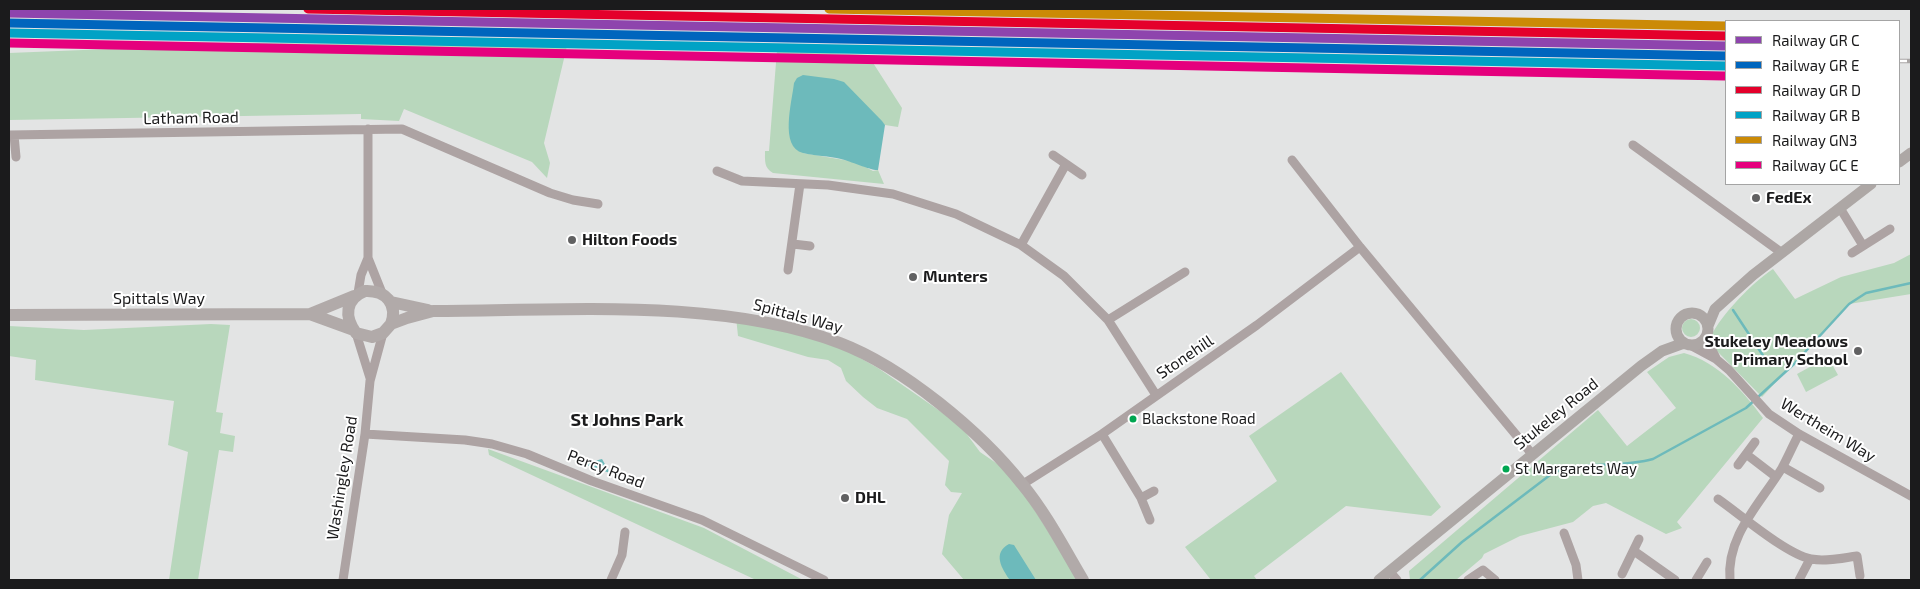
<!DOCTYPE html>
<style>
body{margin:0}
#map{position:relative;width:1920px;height:589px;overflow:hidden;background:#e3e4e4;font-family:"Exo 2",sans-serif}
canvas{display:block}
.frame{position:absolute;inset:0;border:10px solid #1b1b1c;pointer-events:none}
.legend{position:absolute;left:1725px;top:20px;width:175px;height:165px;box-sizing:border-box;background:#fff;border:1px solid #a4a4a4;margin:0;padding:6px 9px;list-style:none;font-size:15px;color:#1b1b1c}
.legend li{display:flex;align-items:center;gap:10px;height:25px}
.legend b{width:25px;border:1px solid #a4a4a4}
</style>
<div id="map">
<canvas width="1920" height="589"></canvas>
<div class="frame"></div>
<ul class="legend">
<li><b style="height:6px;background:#8e44ad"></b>Railway GR C</li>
<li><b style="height:6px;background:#0065bd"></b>Railway GR E</li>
<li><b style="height:6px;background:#e4002b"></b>Railway GR D</li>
<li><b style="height:6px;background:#01a2c5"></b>Railway GR B</li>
<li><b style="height:6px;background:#cb8a06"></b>Railway GN3</li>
<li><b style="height:6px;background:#e5007d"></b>Railway GC E</li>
</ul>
</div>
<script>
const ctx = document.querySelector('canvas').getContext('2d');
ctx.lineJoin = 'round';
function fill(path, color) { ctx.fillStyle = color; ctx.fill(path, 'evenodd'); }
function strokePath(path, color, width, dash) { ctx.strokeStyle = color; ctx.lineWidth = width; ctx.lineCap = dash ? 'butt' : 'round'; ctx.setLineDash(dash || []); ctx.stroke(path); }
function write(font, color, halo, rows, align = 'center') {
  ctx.font = font + ' "Exo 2",sans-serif'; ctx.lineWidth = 4; ctx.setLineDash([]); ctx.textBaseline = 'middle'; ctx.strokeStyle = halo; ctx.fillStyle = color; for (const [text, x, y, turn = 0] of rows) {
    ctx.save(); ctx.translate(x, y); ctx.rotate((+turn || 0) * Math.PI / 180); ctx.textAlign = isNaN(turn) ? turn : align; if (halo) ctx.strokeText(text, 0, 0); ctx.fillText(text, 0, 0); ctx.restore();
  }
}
fill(new Path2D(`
 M 257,43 L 567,46 L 544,143 L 550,163 L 547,178 L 532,162 L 404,109 L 399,121 L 361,119 L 361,114 L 9,120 L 9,53 Z
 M 777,50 L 868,55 L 902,108 L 898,127 L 885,125 L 864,104 L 803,153 L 856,162 L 873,171 L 878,170 L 884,184 L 773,173 C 764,168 765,161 765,151 L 769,151 Z
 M 1911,254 L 1911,294 L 1849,304 L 1762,397 L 1714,348 L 1711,336 C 1722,314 1752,283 1773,269 L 1795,299 L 1841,277 L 1894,263 Z
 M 736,317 L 837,345 L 878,368 L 960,425 L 980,452 L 999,465 L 1022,490 L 1079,580 L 964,580 L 942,554 L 949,515 L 962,493 L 951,492 L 945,485 L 949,461 L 907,419 L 877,408 L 863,397 L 846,381 L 841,368 L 828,360 L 808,357 L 738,336 Z
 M1682 328a9 9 0 1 1 18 0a9 9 0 1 1-18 0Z
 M 211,324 L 230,325 L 216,412 L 223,413 L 220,433 L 235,436 L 233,452 L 219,450 L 198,580 L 169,580 L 188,452 L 168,445 L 174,401 L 35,380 L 36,360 L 9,356 L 9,326 L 84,330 Z
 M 1684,353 C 1718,362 1743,391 1763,418 L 1677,522 L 1682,528 L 1666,534 L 1606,503 L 1593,506 L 1573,522 L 1520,536 L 1484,554 L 1482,558 L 1456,580 L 1410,580 L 1409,571 L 1598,410 L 1627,446 L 1676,408 L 1647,372 L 1669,357 Z
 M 1828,357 L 1838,375 L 1806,392 L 1797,374 Z
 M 1341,372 L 1441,507 L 1431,516 L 1346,506 L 1254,576 L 1257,580 L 1211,580 L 1185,547 L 1277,481 L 1249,436 Z
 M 488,449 L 704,528 L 803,580 L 756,580 L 489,455 Z`), '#b8d7bc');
fill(new Path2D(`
 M 803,75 L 834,79 L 844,82 L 882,121 L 885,125 L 878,170 C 872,171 850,161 841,159 C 829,156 815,156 803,153 C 779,147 792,102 794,83 L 797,78 Z
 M 602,459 L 610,473 L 583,464 Z
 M 1009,544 L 1014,545 L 1036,580 L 1010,580 C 1002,569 992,553 1009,544 Z`), '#6dbabb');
strokePath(new Path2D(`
 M 1733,310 L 1764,357
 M 1420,580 L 1462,542 L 1554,472 C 1586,461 1621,468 1653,459 L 1746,408 L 1794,364 L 1849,304 L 1866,293 L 1911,283`), '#6dbabb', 2.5);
strokePath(new Path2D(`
 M 368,129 L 368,258 L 382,293
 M 9,135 L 402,129 L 550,193 L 573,200 L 598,204
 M 14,135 L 16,157
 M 1633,145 L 1782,253
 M 1053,155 L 1082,175
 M 1292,160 L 1360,247 L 1532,454
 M 717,171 L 742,181 L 828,185 L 893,194 L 956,214 L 1021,245 L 1064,276 L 1108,320 L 1156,395
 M 1840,208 L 1862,244
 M 793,244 L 810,246
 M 1021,245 L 1066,164
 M 1852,253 L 1890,229
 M 788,270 L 800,184
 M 358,293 L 361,275 L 368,258
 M 1108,320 L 1185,272
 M 356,333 L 370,378
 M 1706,338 L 1716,358
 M 1690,345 L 1716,359 L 1729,370 L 1769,414 L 1799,434 L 1911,496
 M 365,434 L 465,440 L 492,444 L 527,454 L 592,481 L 702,520 L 824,580
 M 1102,434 L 1141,498 L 1150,520
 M 1746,454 L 1776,477
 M 1738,465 L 1755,442
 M 1783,467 L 1820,488
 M 1023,484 L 1102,434 L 1257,325 L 1360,247
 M 1141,498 L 1154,491
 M 1718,499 C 1741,515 1786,554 1811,559 C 1826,562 1842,558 1857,556 L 1860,576
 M 1564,533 L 1576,565 L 1578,580
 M 1634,551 L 1675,580
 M 1390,572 L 1397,580
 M 1622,574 L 1639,539
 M 343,580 L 365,434 L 370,381 L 383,333
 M 611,580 L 622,555 L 625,532
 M 1468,580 L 1483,570 L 1495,580
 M 1696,580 L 1707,562
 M 1730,580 C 1726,536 1760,504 1782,468 C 1788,457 1793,445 1799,434
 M 1799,580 L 1810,559`), '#ada3a3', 9);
strokePath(new Path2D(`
 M 1899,162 L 1911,153
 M1676 329a16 16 0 1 1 32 0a16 16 0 1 1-32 0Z
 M 1708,326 L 1715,309 L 1753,275 L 1871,184
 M 1379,580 L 1641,366 L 1662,351 L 1684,343`), '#ada7a5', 11);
strokePath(new Path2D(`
 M 391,302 L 428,310
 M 310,314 L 354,330
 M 9,315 L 310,314 L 354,296
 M 391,324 C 398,304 386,290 365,291 C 345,299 344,317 356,333 L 372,337 L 383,333 L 391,324 L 407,318 L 433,311 C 560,311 720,297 840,343 C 903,367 981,432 1022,484 C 1046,513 1064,548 1083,580`), '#b1aaa9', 12);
const rail = new Path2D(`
 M 9,24 L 1726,56
 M 1899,61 L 1911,61`);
strokePath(rail, '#a9a5a4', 4.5);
strokePath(rail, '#fff', 2.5, [8]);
strokePath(new Path2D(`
 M 9,13 L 1726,46`), '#8e44ad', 9);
strokePath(new Path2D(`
 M 9,23 L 1726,56`), '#0065bd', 9);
strokePath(new Path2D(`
 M 308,9 L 1726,36`), '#e4002b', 9);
strokePath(new Path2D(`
 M 9,33 L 1726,66`), '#01a2c5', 9);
strokePath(new Path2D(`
 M 829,9 L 1726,26`), '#cb8a06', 9);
strokePath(new Path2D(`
 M 9,43 L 1725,76`), '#e5007d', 9);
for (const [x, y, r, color] of [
 [1756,198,5,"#616162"],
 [572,240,5,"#616162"],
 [913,277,5,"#616162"],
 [1858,351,5,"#616162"],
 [1133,419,4.5,"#00a651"],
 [1506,469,4.5,"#00a651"],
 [845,498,5,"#616162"]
]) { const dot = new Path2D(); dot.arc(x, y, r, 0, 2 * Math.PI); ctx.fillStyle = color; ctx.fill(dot); strokePath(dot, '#fff', 2); }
write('15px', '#1b1b1c', '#fff', [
 ["Blackstone Road",1142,419],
 ["St Margarets Way",1515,469]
], 'left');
write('16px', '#1b1b1c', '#fff', [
 ["Latham Road",191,118,-1],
 ["Spittals Way",159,299],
 ["Spittals Way",798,316,15],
 ["Stonehill",1185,357,-34],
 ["Stukeley Road",1556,414,-39],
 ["Wertheim Way",1828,430,31],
 ["Percy Road",606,469,21],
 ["Washingley Road",342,478,-81]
]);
write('bold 16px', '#1b1b1c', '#fff', [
 ["FedEx",1766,198],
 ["Hilton Foods",582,240],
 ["Munters",923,277],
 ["Stukeley Meadows",1848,342,"right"],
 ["Primary School",1848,360,"right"],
 ["DHL",855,498]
], 'left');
write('bold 18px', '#1b1b1c', '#fff', [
 ["St Johns Park",627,420]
]);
</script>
